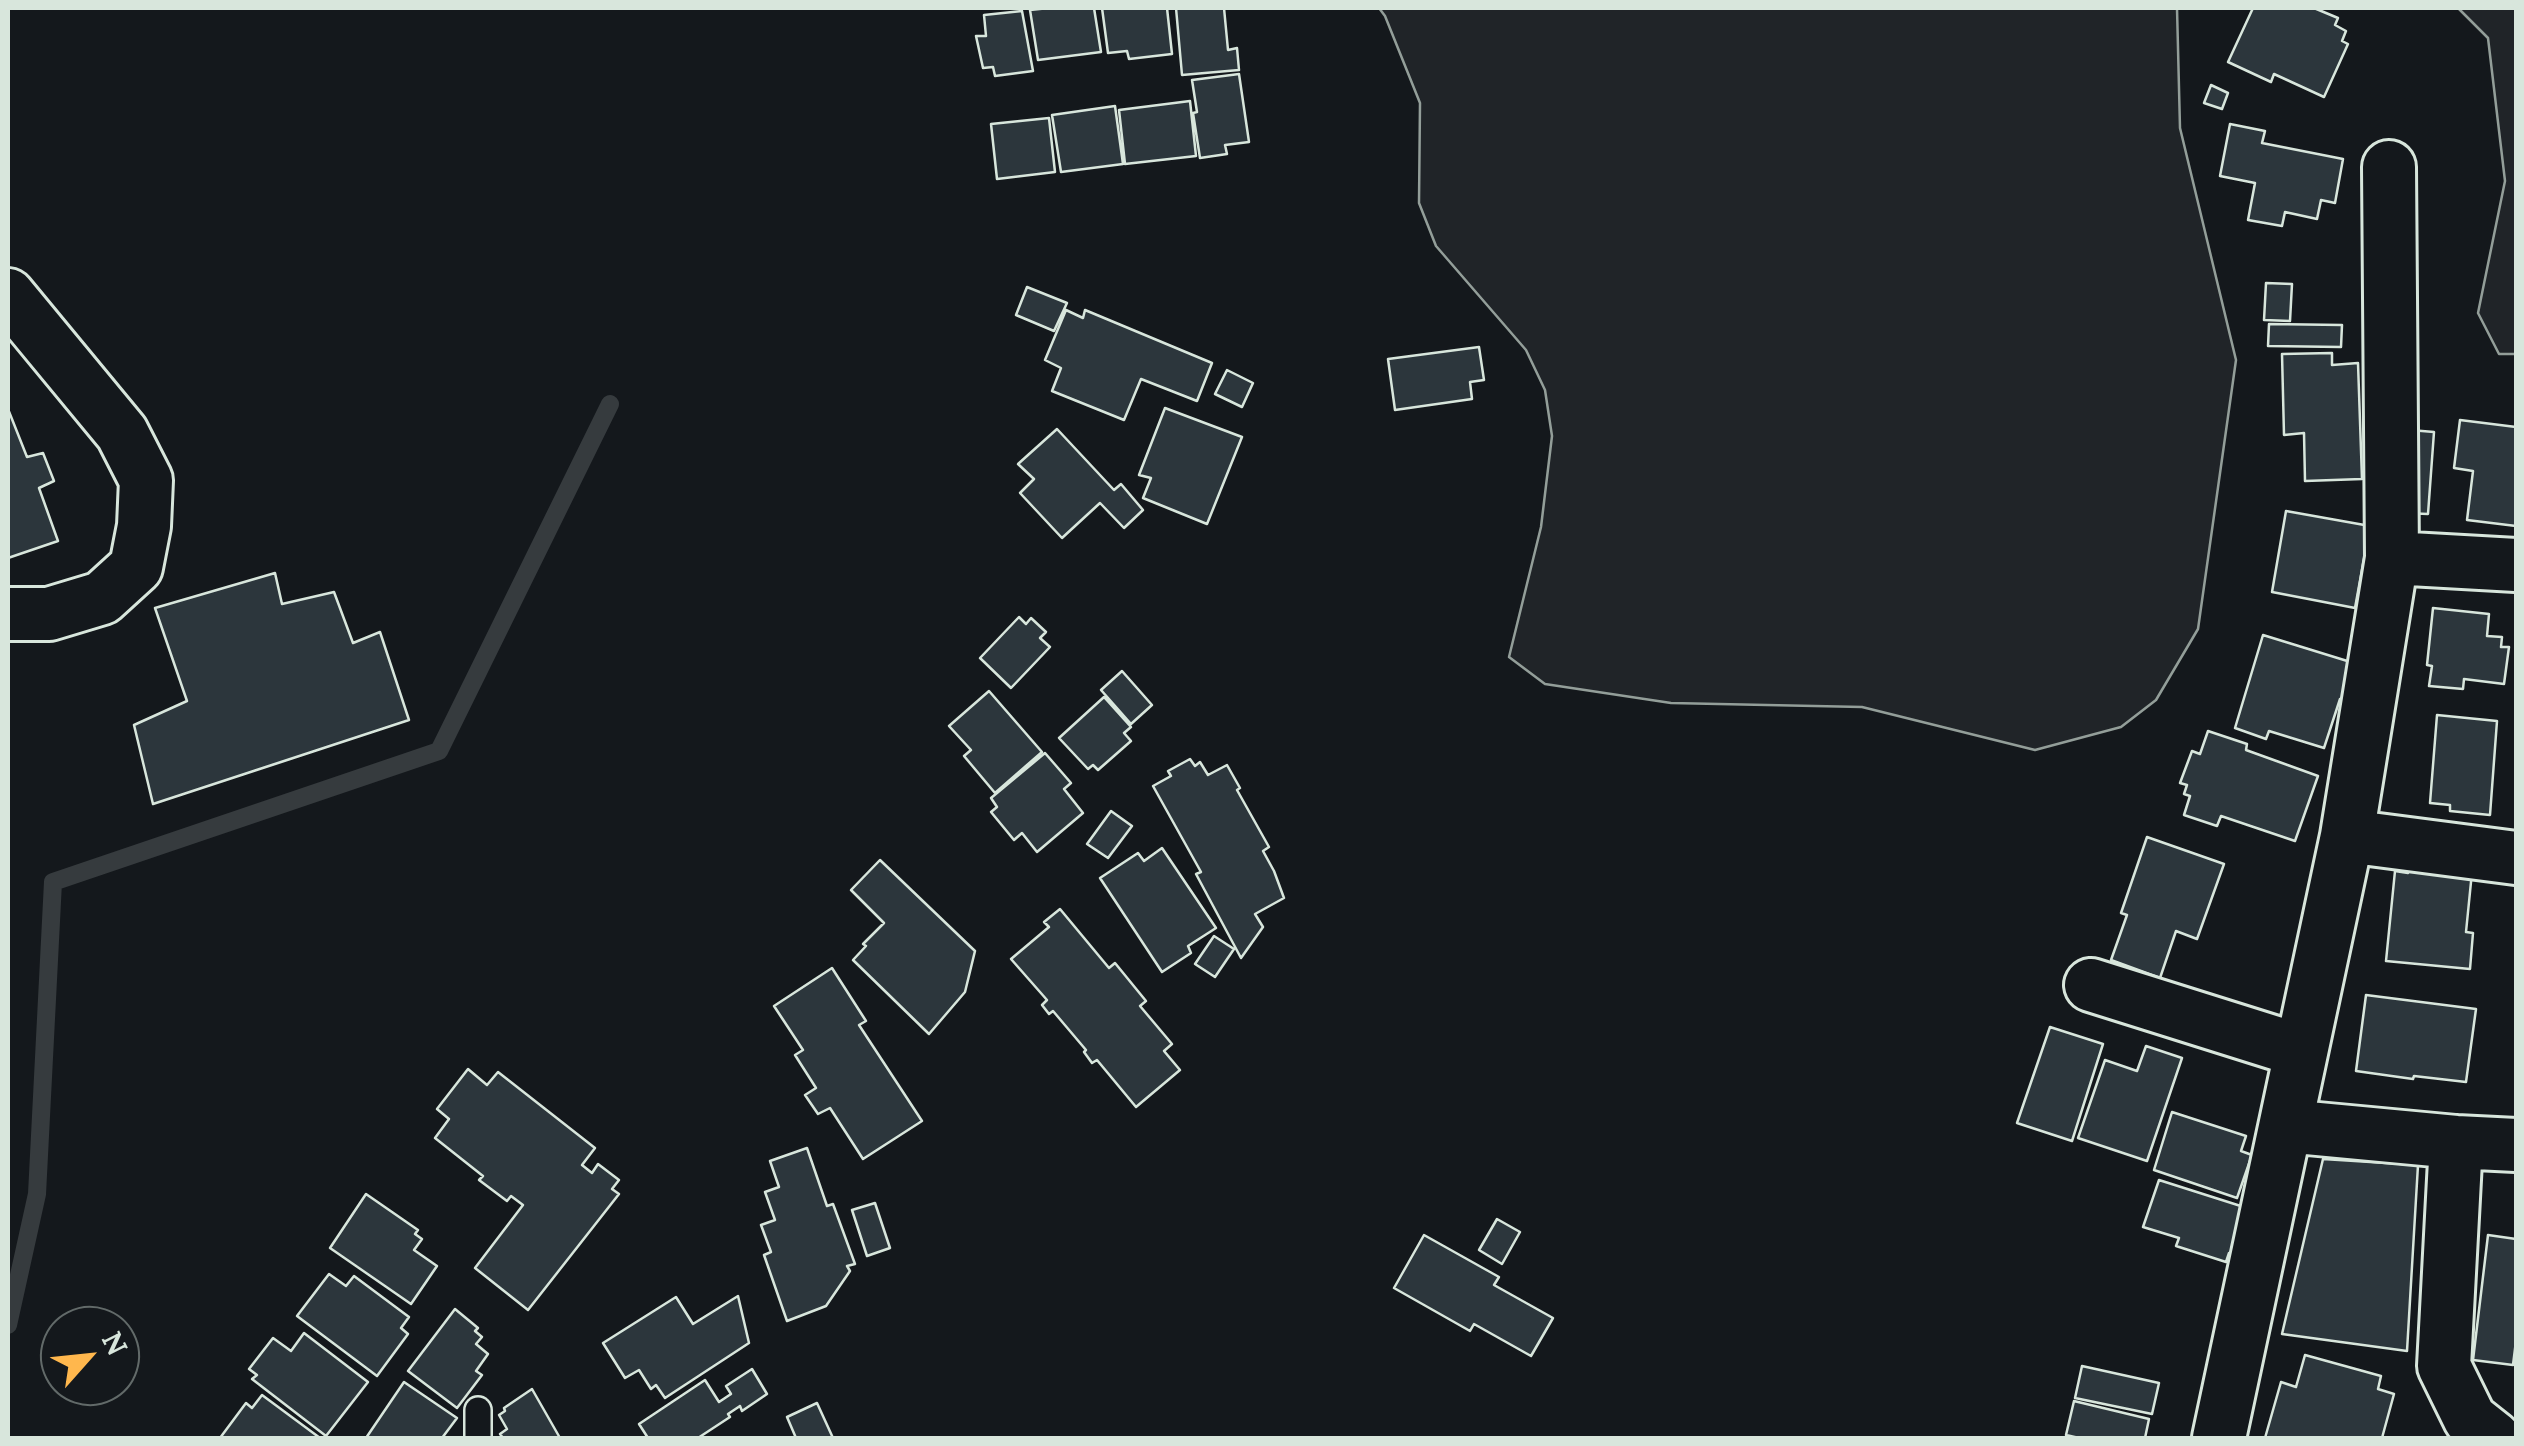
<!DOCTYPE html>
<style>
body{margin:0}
#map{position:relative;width:2524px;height:1446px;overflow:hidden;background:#14181c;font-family:Lora,serif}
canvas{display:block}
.frame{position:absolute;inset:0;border:10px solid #d8e6dc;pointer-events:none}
.north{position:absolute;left:40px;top:1306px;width:100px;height:100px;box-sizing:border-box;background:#14181c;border:2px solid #626a69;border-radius:50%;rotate:63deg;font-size:28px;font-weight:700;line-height:40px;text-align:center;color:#d8e6dc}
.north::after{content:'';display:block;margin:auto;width:35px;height:45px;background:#ffb74d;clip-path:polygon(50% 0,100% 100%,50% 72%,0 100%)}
</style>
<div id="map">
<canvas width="2524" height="1446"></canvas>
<div class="frame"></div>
<div class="north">N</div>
</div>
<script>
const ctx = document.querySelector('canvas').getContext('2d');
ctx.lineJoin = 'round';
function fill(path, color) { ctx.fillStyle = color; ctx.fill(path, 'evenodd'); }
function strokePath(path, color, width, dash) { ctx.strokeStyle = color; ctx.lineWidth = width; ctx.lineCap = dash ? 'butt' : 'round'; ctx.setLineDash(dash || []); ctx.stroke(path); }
const green = new Path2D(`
 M 1379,8 L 2177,8 L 2180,128 L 2236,360 L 2198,629 L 2156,700 L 2121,727 L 2035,750 L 1862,707 L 1671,703 L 1545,684 L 1509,657 L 1541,527 L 1552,436 L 1545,390 L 1526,350 L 1436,246 L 1419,203 L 1420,103 L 1385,16 Z
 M 2458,8 L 2516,8 L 2516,354 L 2499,354 L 2478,313 L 2505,181 L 2488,38 Z`);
fill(green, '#202428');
strokePath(green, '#939e99', 2.5);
strokePath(new Path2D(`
 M 8,1325 L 37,1194 L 53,882 L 439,751 L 610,404`), '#363b3e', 18);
const building = new Path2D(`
 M 1049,8 L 1094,8 L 1101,52 L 1038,60 L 1030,10 Z
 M 1102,8 L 1167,8 L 1172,54 L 1129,59 L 1127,51 L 1108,53 Z
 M 1176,8 L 1224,8 L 1228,50 L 1237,48 L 1239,70 L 1182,75 Z
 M 2253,8 L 2314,8 L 2338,18 L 2335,25 L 2346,31 L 2342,41 L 2348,44 L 2324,97 L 2274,74 L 2271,82 L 2228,62 Z
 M 1022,11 L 1033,71 L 995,76 L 993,67 L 983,68 L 976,36 L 986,36 L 984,15 Z
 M 1239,74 L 1249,142 L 1225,145 L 1227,154 L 1200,158 L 1193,113 L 1197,112 L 1192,80 Z
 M 2211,85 L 2228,93 L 2222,109 L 2204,103 Z
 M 1190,101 L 1196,156 L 1125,164 L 1119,110 Z
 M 1115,106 L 1123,164 L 1061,172 L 1052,115 Z
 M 1049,118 L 1055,172 L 997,179 L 991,124 Z
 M 2230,124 L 2265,131 L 2262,143 L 2343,159 L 2335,203 L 2321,200 L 2317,219 L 2285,212 L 2282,226 L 2248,220 L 2255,183 L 2220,176 Z
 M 2266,283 L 2292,284 L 2290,321 L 2264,320 Z
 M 1027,287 L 1067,303 L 1054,331 L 1016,315 Z
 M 1066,310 L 1083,318 L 1085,310 L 1212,363 L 1197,401 L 1141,379 L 1124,420 L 1052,391 L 1061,368 L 1045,360 Z
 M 2269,324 L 2342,325 L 2341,347 L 2268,346 Z
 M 1479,347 L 1484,380 L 1470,382 L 1472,399 L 1395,410 L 1388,359 Z
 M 2332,353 L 2332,365 L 2358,363 L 2362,479 L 2305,481 L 2304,433 L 2284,435 L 2282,354 Z
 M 1227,370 L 1253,383 L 1242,407 L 1215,394 Z
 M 1165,408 L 1242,437 L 1207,524 L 1143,498 L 1151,478 L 1139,475 Z
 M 8,409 L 27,457 L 43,453 L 54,481 L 39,488 L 58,541 L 8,558 Z
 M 2460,420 L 2516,427 L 2516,526 L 2467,520 L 2473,471 L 2454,468 Z
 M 1057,429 L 1114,490 L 1121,484 L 1143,510 L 1124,528 L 1100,503 L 1062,538 L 1020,493 L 1034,479 L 1018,464 Z
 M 2410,430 L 2434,432 L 2428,514 L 2404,513 Z
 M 2286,511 L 2370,526 L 2355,608 L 2272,592 Z
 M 275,573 L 282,604 L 334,592 L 353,643 L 380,632 L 409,720 L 153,804 L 134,725 L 187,701 L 155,608 Z
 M 2433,608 L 2489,614 L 2487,636 L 2502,637 L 2501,647 L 2509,647 L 2504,684 L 2464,679 L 2463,689 L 2429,686 L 2432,666 L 2427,665 Z
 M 1019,617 L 1026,624 L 1031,618 L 1046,632 L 1040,638 L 1050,647 L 1011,688 L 980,658 Z
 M 2263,635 L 2357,664 L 2346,701 L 2340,699 L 2324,748 L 2269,731 L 2266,739 L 2235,728 Z
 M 1122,671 L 1152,705 L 1131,724 L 1101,690 Z
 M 989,691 L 1042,752 L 995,793 L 964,756 L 971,750 L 949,726 Z
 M 1104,697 L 1131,727 L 1124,733 L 1131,741 L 1098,770 L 1093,765 L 1088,769 L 1059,738 Z
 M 2437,715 L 2497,721 L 2490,815 L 2450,811 L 2450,805 L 2430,803 Z
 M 2208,731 L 2247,744 L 2246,750 L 2318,776 L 2295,841 L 2221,816 L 2217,826 L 2184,815 L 2190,796 L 2184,794 L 2187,785 L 2180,783 L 2192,751 L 2200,754 Z
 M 1045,753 L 1071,783 L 1064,789 L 1083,813 L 1037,852 L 1022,833 L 1014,840 L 991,812 L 997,807 L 991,798 Z
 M 1190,759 L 1195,766 L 1200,762 L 1208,775 L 1227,765 L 1240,788 L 1237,790 L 1269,847 L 1263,851 L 1274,871 L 1284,898 L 1255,914 L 1263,927 L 1241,958 L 1196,874 L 1201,872 L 1153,786 L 1171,776 L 1168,771 Z
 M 1111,811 L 1132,826 L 1108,858 L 1087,844 Z
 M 2147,837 L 2224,864 L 2197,939 L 2176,931 L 2160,978 L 2111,960 L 2127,915 L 2121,913 Z
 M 1162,848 L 1216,928 L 1188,946 L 1191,953 L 1162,972 L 1100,878 L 1138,853 L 1144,861 Z
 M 880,860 L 975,951 L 965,992 L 929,1034 L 853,960 L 866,946 L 863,944 L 884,923 L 851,890 Z
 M 2410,865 L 2472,872 L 2466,932 L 2473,933 L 2470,969 L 2386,961 L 2395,871 L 2408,873 Z
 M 1060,909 L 1109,968 L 1115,963 L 1146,1001 L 1140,1006 L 1172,1044 L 1164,1051 L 1180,1070 L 1136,1107 L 1097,1060 L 1092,1063 L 1084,1052 L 1086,1050 L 1053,1011 L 1049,1014 L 1042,1005 L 1047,1000 L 1011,959 L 1049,927 L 1044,922 Z
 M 1214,936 L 1234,949 L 1215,977 L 1195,964 Z
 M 832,968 L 866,1021 L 859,1025 L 922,1121 L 863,1159 L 830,1108 L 818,1114 L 805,1095 L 816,1088 L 795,1055 L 803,1050 L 774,1006 Z
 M 2366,995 L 2476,1009 L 2466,1082 L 2414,1076 L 2413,1079 L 2356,1071 Z
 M 2050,1027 L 2103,1044 L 2072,1141 L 2017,1123 Z
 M 2146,1046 L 2182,1058 L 2147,1161 L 2078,1138 L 2105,1060 L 2137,1071 Z
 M 468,1069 L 487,1085 L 498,1072 L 595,1148 L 582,1165 L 592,1173 L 598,1164 L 619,1180 L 612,1189 L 619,1194 L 528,1310 L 475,1268 L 523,1205 L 511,1196 L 507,1201 L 479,1180 L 483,1176 L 435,1138 L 449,1119 L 437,1109 Z
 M 2172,1112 L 2246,1136 L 2241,1151 L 2252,1155 L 2237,1198 L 2154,1170 Z
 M 807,1148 L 827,1206 L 833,1204 L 855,1264 L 847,1266 L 850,1271 L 826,1306 L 787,1321 L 764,1255 L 771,1252 L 761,1225 L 775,1220 L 765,1192 L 779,1187 L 770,1161 Z
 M 2323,1159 L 2418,1165 L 2407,1351 L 2282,1334 Z
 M 2159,1180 L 2247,1208 L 2232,1255 L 2229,1253 L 2226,1262 L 2176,1246 L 2179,1238 L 2143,1227 Z
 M 366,1194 L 418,1230 L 415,1234 L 422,1239 L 414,1250 L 437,1266 L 411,1304 L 330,1248 Z
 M 875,1203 L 890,1248 L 867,1256 L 852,1210 Z
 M 1497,1219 L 1520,1232 L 1502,1264 L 1479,1250 Z
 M 1424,1235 L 1499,1277 L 1494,1285 L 1553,1318 L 1531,1356 L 1474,1324 L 1470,1331 L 1394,1288 Z
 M 2488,1235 L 2516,1239 L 2516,1341 L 2513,1365 L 2473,1360 Z
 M 329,1274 L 346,1286 L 354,1276 L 409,1317 L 401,1328 L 408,1334 L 377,1376 L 297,1316 Z
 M 738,1296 L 749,1343 L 665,1398 L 656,1385 L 651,1389 L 639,1370 L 625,1378 L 603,1343 L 676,1297 L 693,1324 Z
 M 455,1309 L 478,1328 L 475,1331 L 482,1337 L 476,1344 L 488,1354 L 476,1371 L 482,1375 L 457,1408 L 408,1371 Z
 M 304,1333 L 368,1382 L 326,1436 L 252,1379 L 257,1375 L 249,1369 L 273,1338 L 291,1351 Z
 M 2305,1355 L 2381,1376 L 2378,1389 L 2394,1394 L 2382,1438 L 2265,1438 L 2281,1382 L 2296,1387 Z
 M 2082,1366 L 2159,1383 L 2152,1414 L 2075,1398 Z
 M 752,1369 L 767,1394 L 742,1411 L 740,1406 L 728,1414 L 730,1417 L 698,1438 L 648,1438 L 639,1424 L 705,1380 L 719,1402 L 731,1394 L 726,1386 Z
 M 404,1382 L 457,1418 L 442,1438 L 366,1438 Z
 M 532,1389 L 560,1438 L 503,1438 L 500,1434 L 507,1429 L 499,1415 L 505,1411 L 504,1408 Z
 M 262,1395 L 320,1438 L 220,1438 L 246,1403 L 252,1408 Z
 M 2074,1401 L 2149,1419 L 2145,1438 L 2079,1438 L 2066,1435 Z
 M 817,1403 L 833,1438 L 796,1438 L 787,1417 Z`);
fill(building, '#2c363c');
strokePath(building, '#d8e6dc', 2.5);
const lane = new Path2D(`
 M 478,1410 L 478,1438`);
const street = new Path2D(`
 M 8,295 L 122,433 L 146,480 L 144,526 L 136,567 L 102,598 L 49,614 L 8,614
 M 2392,558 L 2516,565
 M 2347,836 L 2516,858
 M 2091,985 L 2301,1051
 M 2286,1126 L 2456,1142 L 2516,1145
 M 2456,1142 L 2444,1366 L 2470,1419 L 2494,1438
 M 2219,1438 L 2347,836 L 2392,558 L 2389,167`);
strokePath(lane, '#d8e6dc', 30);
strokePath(street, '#d8e6dc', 58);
strokePath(lane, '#14181c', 25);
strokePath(street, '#14181c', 52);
</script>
